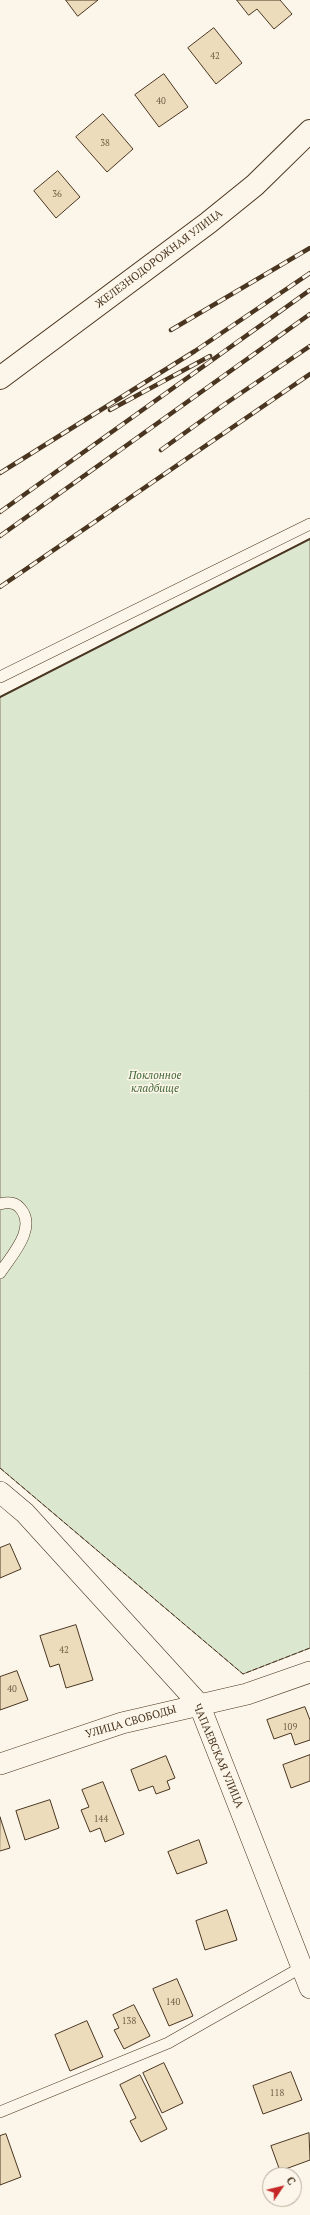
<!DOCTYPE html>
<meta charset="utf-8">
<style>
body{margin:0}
#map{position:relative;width:310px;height:2215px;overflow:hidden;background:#fbf6e9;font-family:"PT Serif",serif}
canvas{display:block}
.north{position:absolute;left:262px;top:2167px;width:40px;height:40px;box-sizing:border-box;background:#fbf6e9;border:1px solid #b4a999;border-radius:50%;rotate:55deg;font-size:11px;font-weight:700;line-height:16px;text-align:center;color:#4a3520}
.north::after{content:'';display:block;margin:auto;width:14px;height:18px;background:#c62828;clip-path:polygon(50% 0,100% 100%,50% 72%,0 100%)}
</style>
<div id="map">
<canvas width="310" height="2215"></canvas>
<div class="north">С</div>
</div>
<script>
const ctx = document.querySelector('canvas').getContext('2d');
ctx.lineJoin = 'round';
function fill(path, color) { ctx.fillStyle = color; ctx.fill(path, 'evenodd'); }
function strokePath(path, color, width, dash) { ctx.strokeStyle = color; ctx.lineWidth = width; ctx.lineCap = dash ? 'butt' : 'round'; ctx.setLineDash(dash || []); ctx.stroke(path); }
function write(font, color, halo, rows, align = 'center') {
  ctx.font = font + ' "PT Serif",serif'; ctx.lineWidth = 3; ctx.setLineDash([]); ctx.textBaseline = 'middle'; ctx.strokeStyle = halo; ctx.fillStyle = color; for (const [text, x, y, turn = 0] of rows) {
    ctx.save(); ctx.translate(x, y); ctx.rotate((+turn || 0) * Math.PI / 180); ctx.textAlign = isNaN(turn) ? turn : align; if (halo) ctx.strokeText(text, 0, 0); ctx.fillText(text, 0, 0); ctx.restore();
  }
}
const green = new Path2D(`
 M 310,539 L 310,1648 L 243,1674 L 0,1468 L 0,697 Z`);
fill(green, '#dce7d0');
strokePath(green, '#887966', 1);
const building = new Path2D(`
 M 66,0 L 98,0 L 78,16 Z
 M 237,0 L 280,0 L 292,14 L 274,29 L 257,9 L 249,15 Z
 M 214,28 L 242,63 L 216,84 L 188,48 Z
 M 164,74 L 188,107 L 159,127 L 135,95 Z
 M 103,114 L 133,149 L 107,172 L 76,137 Z
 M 58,171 L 80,197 L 56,218 L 34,191 Z
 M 10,1544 L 21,1569 L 0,1578 L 0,1548 Z
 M 76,1625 L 93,1680 L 66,1688 L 59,1664 L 50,1667 L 40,1636 Z
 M 17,1671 L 28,1700 L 0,1710 L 0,1677 Z
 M 305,1707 L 310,1720 L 310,1740 L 295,1745 L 291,1733 L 274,1739 L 267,1720 Z
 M 310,1755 L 310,1781 L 291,1788 L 283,1765 Z
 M 166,1756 L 175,1778 L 167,1781 L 170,1789 L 156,1794 L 153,1786 L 139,1791 L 131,1770 Z
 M 103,1782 L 124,1834 L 105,1842 L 100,1828 L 90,1832 L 81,1810 L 89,1807 L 82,1790 Z
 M 50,1800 L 59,1828 L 25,1840 L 16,1811 Z
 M 0,1817 L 10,1848 L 0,1851 Z
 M 199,1840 L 207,1863 L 177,1874 L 168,1852 Z
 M 227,1910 L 237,1940 L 205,1950 L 196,1921 Z
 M 177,1979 L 193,2016 L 169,2026 L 153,1989 Z
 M 134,2005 L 150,2036 L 124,2049 L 114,2030 L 119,2028 L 113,2015 Z
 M 87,2021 L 103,2057 L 70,2071 L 55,2035 Z
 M 164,2063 L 183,2103 L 162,2113 L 143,2073 Z
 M 291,2072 L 302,2100 L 263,2114 L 253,2086 Z
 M 140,2075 L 167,2129 L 141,2142 L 130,2121 L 136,2118 L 120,2085 Z
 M 309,2133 L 310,2160 L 280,2171 L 271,2146 Z
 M 6,2134 L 21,2177 L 0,2185 L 0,2136 Z`);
fill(building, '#ecdcbc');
strokePath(building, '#4a3520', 1);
const lane = new Path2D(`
 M 0,677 L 310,524
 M 0,1204 C 7,1202 15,1202 20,1208 C 38,1228 11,1256 0,1273
 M 0,2112 L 168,2043 L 302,1967`);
const street = new Path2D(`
 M 0,1492 L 25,1513 L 199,1704 L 310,1988
 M 0,1764 L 122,1723 L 247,1694 L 310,1672`);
const secondary = new Path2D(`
 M 0,378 L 208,223 L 255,185 L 310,131`);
strokePath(lane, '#4a3520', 12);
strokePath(street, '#4a3520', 22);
strokePath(secondary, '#4a3520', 24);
strokePath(lane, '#fbf6e9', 11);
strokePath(street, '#fbf6e9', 21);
strokePath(secondary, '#fbf6e9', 22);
const rail = new Path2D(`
 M 171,330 L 310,248
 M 110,410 L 210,356
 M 161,450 L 222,406 L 310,346
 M 0,473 L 195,351 L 310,273
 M 0,512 L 310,290
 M 0,536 L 310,314
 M 0,587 L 310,374`);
strokePath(rail, '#4a3520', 4.5);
strokePath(rail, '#fbf6e9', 3, [9]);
strokePath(new Path2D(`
 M 0,1468 L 243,1674 L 310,1648`), '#4a3520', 1, [5, 2]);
strokePath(new Path2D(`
 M 0,697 L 310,539`), '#4a3520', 2);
write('9px', '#725f47', null, [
 ["42",215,56],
 ["40",161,101],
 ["38",105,143],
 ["36",57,194],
 ["42",64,1650],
 ["40",12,1689],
 ["109",290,1727],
 ["144",101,1819],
 ["140",173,2002],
 ["138",129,2021],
 ["118",277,2093]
]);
write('11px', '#4a3520', '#fbf6e9', [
 ["ЖЕЛЕЗНОДОРОЖНАЯ УЛИЦА",159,259,-37],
 ["УЛИЦА СВОБОДЫ",131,1722,-16],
 ["ЧАПАЕВСКАЯ УЛИЦА",218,1756,67]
]);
write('italic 11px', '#436837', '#fbf6e9', [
 ["Поклонное",155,1076],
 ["кладбище",155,1089]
]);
</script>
